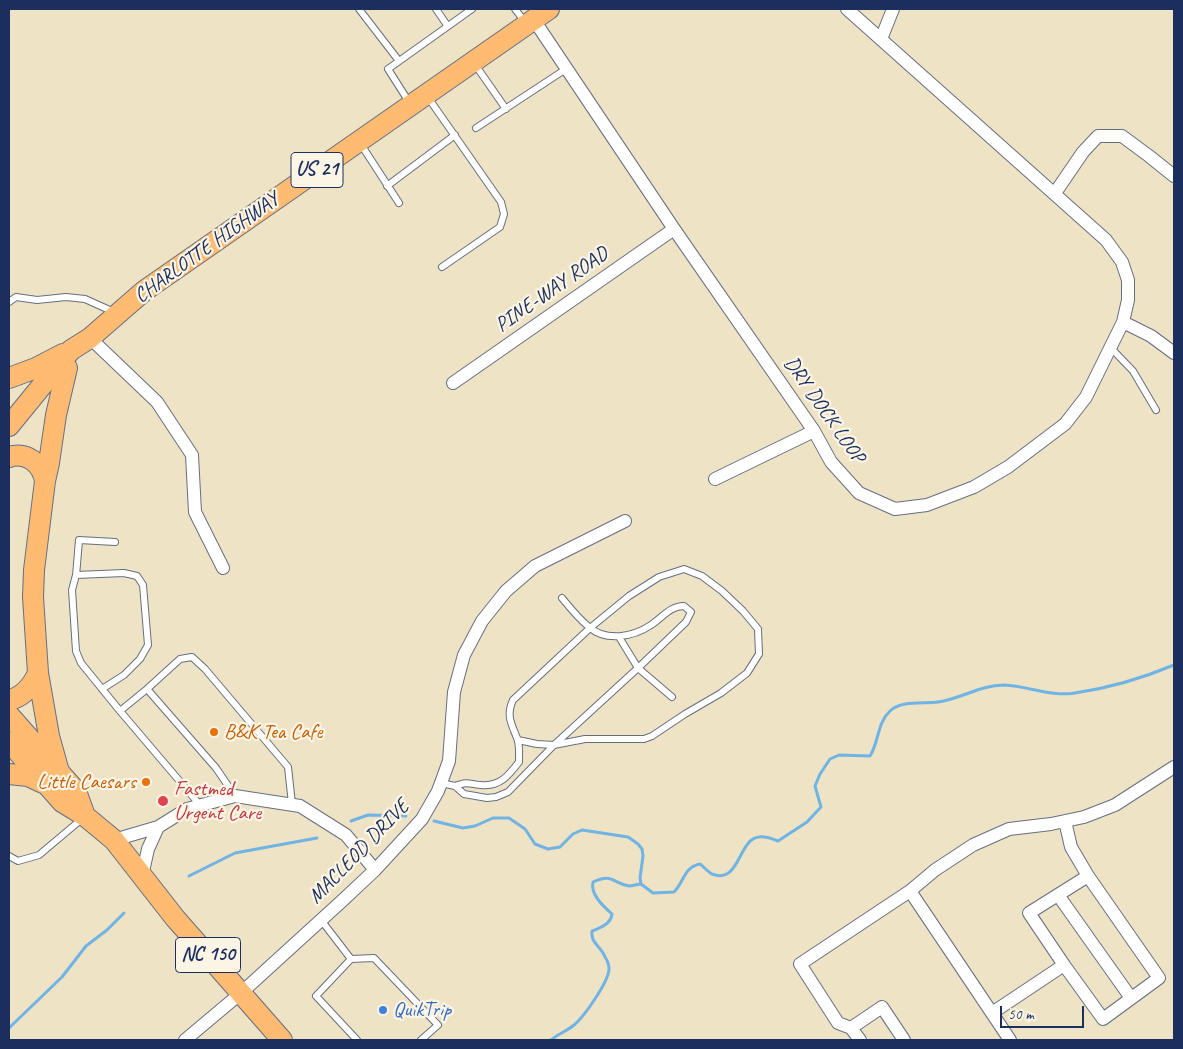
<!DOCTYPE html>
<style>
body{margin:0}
#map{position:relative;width:1183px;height:1049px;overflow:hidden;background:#eee4c5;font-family:Caveat,sans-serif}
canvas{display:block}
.frame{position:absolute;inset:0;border:10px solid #1b2f5e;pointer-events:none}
.scale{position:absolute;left:1000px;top:1006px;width:84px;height:22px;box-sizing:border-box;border:2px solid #1b2f5e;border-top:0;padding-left:6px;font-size:15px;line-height:18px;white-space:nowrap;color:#1b2f5e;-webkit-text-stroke:4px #fcf5e5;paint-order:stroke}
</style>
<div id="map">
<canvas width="1183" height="1049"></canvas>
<div class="frame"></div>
<div class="scale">50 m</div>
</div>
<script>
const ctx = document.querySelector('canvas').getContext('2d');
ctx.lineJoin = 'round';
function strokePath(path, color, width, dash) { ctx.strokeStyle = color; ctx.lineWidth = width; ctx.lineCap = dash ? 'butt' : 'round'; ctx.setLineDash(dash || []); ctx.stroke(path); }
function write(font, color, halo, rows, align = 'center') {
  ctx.font = font + ' Caveat,sans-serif'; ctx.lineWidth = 4.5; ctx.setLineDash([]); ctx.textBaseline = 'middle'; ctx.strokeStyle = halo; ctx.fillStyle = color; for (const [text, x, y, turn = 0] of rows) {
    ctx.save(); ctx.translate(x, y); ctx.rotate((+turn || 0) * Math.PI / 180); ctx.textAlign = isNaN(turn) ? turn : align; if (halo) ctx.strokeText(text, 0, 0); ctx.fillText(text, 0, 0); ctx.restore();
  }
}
strokePath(new Path2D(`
 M 351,821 L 368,815 L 406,816
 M 434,821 L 463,828 L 475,826 L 493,818 L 509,818 L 525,829 L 535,844 L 548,849 L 560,847 L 573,834 L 582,830 L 628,837 L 638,844 L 642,849 L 643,856 L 640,878 L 641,884 L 653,893 L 674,892 C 684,882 684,867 700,864 C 704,867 708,872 712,874 C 740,885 738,839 759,837 C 765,836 773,839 778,841 L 807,822 L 821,807 L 815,786 L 820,774 L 830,759 L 839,755 L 870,756 C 879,742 877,723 890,711 C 901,700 924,704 938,702 C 961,699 980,685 1004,685 C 1028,686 1051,697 1075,693 C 1109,688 1143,678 1174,665
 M 189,876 L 235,853 L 317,838
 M 9,1028 L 62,977 L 86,946 L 107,930 L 124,913
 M 551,1040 C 558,1034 567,1031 574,1025 C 584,1017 609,981 609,969 C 609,965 607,960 605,957 C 602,947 590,943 592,931 C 600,928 611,924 612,914 C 603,906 590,894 593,882 C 613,873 612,883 629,886 C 632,886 638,884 641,884`), '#70b3e5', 3);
const lane = new Path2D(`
 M 359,9 L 399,61
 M 436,9 L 447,25
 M 515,9 L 525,22
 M 474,63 L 506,109
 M 427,96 L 501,202 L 504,214 L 500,227 L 442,267
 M 409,102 L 388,69 L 472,9
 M 476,128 L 566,69
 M 360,143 L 399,203
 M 387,186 L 455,135
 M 9,302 L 16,297 L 37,300 L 66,297 L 85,299 L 114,312
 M 1110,347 L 1133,371 L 1156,410
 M 76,576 L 79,540 L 115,542
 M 562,598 C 570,608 579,619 589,627 C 606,642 633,637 651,625 C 663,617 670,606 684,606 L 691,612 L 686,622 L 638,668 L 619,637
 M 102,689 L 124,675 L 140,659 L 148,645 L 143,585 L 137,576 L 124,573 L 76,575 L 72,590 L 76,651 L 81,663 L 120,711
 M 147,689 L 180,659 L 192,657 L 205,669 L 288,767 L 292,804
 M 518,740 L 537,744 L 554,745 L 638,668 L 672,697
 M 441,783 L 455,786 L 464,794 L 487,798 L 496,797 L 508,792 L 554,745 L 585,739 L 644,739 L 652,736 L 685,714 L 721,693 L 747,673 L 759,654 L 758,629 L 743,611 L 722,591 L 702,576 L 684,569 L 659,577 L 629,596 L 590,628 L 513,700 C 506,715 511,723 517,738 C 520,745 519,754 519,762 C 509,775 500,787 481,785 C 468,784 469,781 455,786
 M 200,805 L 120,711 L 147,689 L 216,768 L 235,796
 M 9,856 L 18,861 L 39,855 L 83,818
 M 321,920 L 351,959 L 316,996 L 357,1040
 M 351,959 L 374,958 L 438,1025 L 421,1040`);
const street = new Path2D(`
 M 534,20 L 674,229 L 814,431 L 831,462 L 859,493 L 895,509 L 927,505 L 974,487 L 1008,467 L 1065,424 L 1086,397 L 1123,322 L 1128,300 L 1128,280 L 1122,262 L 1106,240 L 847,9
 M 881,39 L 893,9
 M 1055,193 L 1083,152 L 1098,136 L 1122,136 L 1149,156 L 1174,176
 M 1123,322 L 1151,336 L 1174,353
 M 90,338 L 157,402 L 192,455 L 195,512 L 223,568
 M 453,383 L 674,229
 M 715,479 L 814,431
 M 114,840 L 158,827 L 187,809 L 235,796 L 300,806 L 346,835 L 375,870
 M 142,876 L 148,849 L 158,827
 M 910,891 L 1010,1040
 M 1058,895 L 1131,998
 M 1064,965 L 1103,1019 L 1159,978 L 1088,876
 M 992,1013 L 1064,965 L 1029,913 L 1088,876 L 1071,847 L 1065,821
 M 851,1028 L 860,1040
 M 185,1040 L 241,993 L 343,900 L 375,870 L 422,819 L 438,791 L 449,761 L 454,692 L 464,655 L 482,621 L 506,591 L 535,566 L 625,521
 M 904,1040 L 882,1007 L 851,1028 L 838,1023 L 800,964 L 910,891 L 935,870 L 973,845 L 1009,829 L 1051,824 L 1084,817 L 1115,805 L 1174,767`);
const primary = new Path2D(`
 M 9,378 L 36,368 L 63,354
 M 9,426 L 71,350 L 90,338 L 144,291 L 549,9
 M 9,457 C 27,451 42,464 45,481
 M 9,700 C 23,697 32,686 38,673
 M 9,715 L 76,791 L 85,816
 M 9,742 L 62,802 L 85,816 L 114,840 L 175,918 L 282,1040
 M 59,772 L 49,736 L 38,673 L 33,597 L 34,570 L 45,481 L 49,463 L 56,415 L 67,368
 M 9,774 L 28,776 L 43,783`);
strokePath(lane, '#656e82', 8);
strokePath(street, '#656e82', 14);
strokePath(primary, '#656e82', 22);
strokePath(lane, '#fff', 6);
strokePath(street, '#fff', 12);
strokePath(primary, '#ffbb71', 20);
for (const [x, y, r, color] of [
 [214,732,5,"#e8710a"],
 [146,782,5,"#e8710a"],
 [163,801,6,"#e0444e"],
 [383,1010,5,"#3f7fe0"]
]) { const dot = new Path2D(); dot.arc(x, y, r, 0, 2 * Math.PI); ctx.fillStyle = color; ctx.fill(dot); strokePath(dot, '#fcf5e5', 2); }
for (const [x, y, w] of [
 [317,170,52],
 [208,955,65]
]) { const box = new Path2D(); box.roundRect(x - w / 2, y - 17.5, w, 35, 4); ctx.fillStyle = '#fcf5e5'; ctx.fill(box); strokePath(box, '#1b2f5e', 1); }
write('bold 20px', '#1b2f5e', null, [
 ["US 21",317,170],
 ["NC 150",208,955]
]);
write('21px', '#1b2f5e', '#fcf5e5', [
 ["CHARLOTTE HIGHWAY",207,248,-36],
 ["PINE-WAY ROAD",552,290,-35],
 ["DRY DOCK LOOP",824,410,55],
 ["MACLEOD DRIVE",359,852,-46]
]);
write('21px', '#c56008', '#fcf5e5', [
 ["B&K Tea Cafe",224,732],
 ["Little Caesars",136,782,"right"]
], 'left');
write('21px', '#be3a42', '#fcf5e5', [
 ["Fastmed",174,789],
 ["Urgent Care",174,813]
], 'left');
write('21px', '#366cbe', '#fcf5e5', [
 ["QuikTrip",393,1010]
], 'left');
</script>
